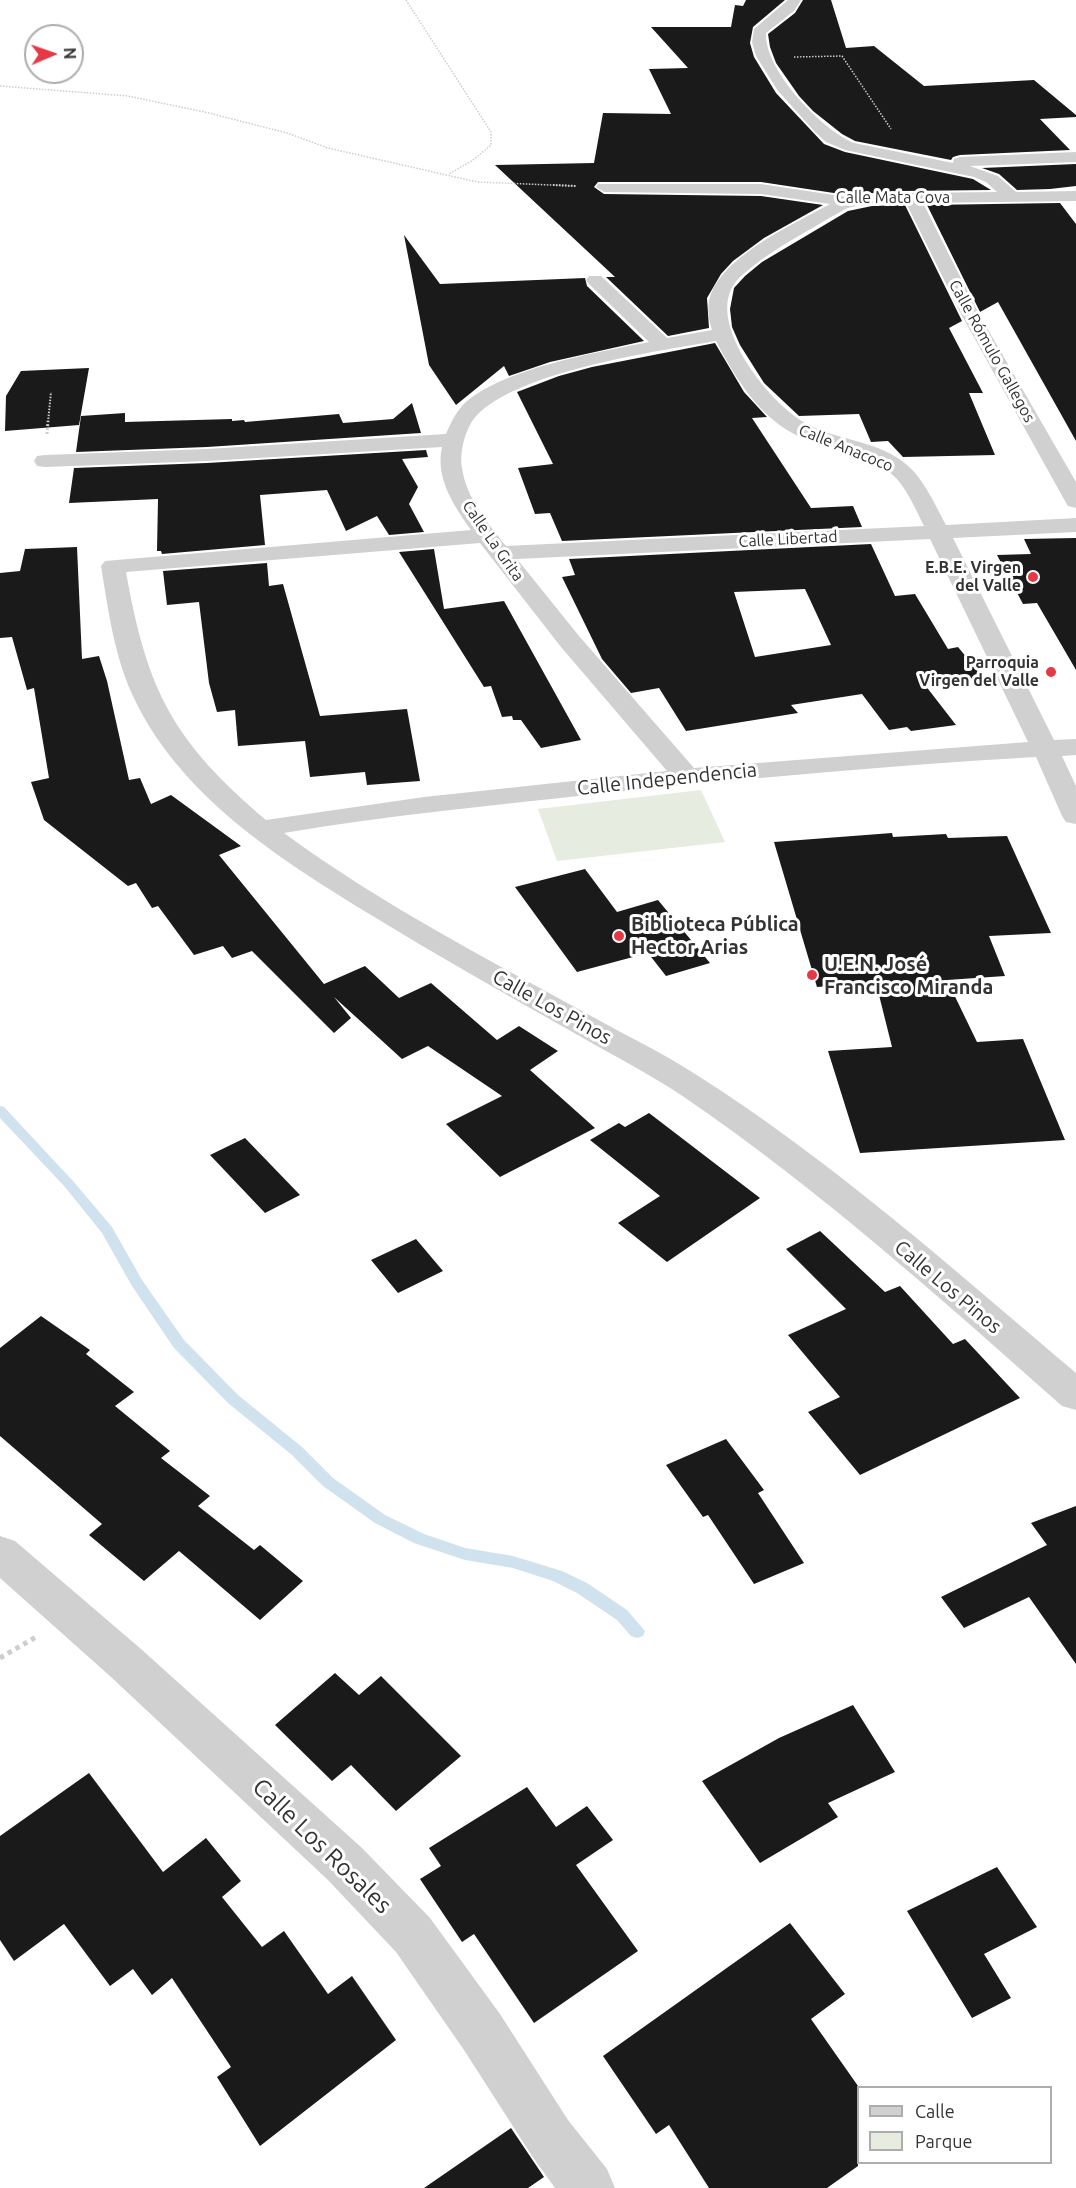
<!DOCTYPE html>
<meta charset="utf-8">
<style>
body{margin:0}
#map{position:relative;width:1076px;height:2188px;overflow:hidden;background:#fff;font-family:Ubuntu,sans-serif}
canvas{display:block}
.legend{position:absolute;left:857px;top:2086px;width:195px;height:78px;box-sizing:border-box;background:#fff;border:2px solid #adadad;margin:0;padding:8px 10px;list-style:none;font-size:18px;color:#333}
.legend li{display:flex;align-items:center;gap:12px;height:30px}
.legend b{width:30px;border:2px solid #adadad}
.north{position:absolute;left:24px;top:24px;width:60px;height:60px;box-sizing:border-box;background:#fff;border:2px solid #adadad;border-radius:50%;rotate:88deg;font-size:16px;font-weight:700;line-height:24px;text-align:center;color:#333}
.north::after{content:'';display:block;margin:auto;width:21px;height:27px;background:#e63946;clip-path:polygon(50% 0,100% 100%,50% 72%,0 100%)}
</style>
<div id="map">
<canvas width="1076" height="2188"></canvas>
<ul class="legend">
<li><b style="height:8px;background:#d0d0d0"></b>Calle</li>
<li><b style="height:16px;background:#e6ecdf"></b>Parque</li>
</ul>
<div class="north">N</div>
</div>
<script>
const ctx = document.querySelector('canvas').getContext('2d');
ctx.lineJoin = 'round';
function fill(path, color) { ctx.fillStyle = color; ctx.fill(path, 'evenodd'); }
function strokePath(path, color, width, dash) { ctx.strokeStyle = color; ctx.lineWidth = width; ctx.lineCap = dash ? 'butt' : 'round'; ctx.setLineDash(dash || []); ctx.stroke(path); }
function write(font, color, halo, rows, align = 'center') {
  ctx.font = font + ' Ubuntu,sans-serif'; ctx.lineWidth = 6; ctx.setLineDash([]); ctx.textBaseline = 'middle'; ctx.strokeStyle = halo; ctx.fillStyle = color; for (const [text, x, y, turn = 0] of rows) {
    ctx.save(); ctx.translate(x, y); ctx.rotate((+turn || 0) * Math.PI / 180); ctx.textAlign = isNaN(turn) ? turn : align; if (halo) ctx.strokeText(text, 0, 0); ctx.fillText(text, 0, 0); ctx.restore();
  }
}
fill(new Path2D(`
 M 701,790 L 725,842 L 557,861 L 538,809 Z`), '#e6ecdf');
fill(new Path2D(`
 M 0,1106 L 4,1107 L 73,1181 L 112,1227 L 142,1280 L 184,1340 L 238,1395 L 302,1447 L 333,1478 L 385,1515 L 424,1534 L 465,1548 L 513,1556 L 562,1571 L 587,1583 L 627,1610 L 645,1631 L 643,1636 L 637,1638 L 631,1636 L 617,1620 L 577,1593 L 553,1581 L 513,1568 L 465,1560 L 414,1543 L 375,1523 L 323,1486 L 292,1455 L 228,1403 L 174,1348 L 132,1286 L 102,1233 L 65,1187 L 0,1118 Z`), '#cfe2ee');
fill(new Path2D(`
 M 746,0 L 785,0 L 753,27 L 750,43 L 754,57 L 776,93 L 824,144 L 845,152 L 973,179 L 991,190 L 902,191 L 847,195 L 761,182 L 598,182 L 594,187 L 604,194 L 761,196 L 823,205 L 764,238 L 733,261 L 721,274 L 707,298 L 709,328 L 668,336 L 606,277 L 615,277 L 495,165 L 594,163 L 603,113 L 671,114 L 649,69 L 688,68 L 651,27 L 731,27 L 735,5 L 743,6 Z
 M 803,0 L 831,0 L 846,48 L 874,46 L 924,86 L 1034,80 L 1076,115 L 1076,117 L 1040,119 L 1070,150 L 960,155 L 953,157 L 951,160 L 855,141 L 842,134 L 813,111 L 799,96 L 776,63 L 770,47 L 768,34 L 795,13 Z
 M 1076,164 L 1076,186 L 1050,189 L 1017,190 L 999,174 L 982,168 Z
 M 1060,203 L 1076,224 L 1076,441 L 998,302 L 980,312 L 927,205 Z
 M 905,205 L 962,321 L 949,328 L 983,393 L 969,393 L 995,455 L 903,457 L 888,441 L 871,442 L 859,414 L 799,416 L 764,383 L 740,345 L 732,327 L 730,309 L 734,288 L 745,276 L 762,262 L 848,211 L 872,206 Z
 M 404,235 L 440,284 L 585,278 L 587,286 L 644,341 L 550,362 L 509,376 L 504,366 L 456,405 L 429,365 Z
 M 715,343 L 744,392 L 767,417 L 752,418 L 811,508 L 853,506 L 862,527 L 562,541 L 550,513 L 535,514 L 518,468 L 553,464 L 517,392 L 559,376 L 592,367 Z
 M 89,368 L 79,425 L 5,431 L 6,396 L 21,371 Z
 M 412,403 L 421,433 L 207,447 L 76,452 L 81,416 L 125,413 L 125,422 L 232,419 L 232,421 L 244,420 L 245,422 L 339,414 L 343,423 L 393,419 Z
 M 426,450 L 428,457 L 402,459 L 418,487 L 409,504 L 424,532 L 389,535 L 377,516 L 346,531 L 327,490 L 260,495 L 265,545 L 162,554 L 161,551 L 157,551 L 158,499 L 69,503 L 74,468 L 207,463 Z
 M 1076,538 L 1076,670 L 1037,603 L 1023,604 L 997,555 L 1031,554 L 1024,539 Z
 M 871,544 L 895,596 L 915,594 L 948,649 L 958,647 L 983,677 L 925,685 L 956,725 L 911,731 L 907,727 L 889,730 L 862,694 L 791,705 L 798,713 L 686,731 L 659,688 L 631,693 L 602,659 L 562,577 L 575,575 L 569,559 ZM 805,589 L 831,645 L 755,657 L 734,592 Z
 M 77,547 L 82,659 L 99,656 L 107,681 L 129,780 L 140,778 L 151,804 L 171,795 L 241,846 L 219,855 L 324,984 L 365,966 L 399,998 L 431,983 L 497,1040 L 519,1026 L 558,1051 L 530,1070 L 595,1128 L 500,1177 L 446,1124 L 502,1096 L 428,1046 L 402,1059 L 334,997 L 351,1018 L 334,1033 L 252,951 L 232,958 L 223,946 L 194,955 L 158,906 L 152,908 L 136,883 L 128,886 L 44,820 L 31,782 L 49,778 L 34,688 L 27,690 L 12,637 L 0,638 L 0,573 L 20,571 L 25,549 Z
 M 434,549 L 444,609 L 504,601 L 581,740 L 541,748 L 521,720 L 513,720 L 512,716 L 502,717 L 491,686 L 484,687 L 399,552 Z
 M 267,563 L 269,586 L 283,584 L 320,716 L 407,709 L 420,781 L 367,785 L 365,772 L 310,777 L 305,741 L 238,746 L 235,710 L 217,712 L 209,683 L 199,602 L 167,605 L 163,571 Z
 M 892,833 L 893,837 L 946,834 L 948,838 L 1007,836 L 1051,933 L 989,936 L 1005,976 L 947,980 L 977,1042 L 1023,1039 L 1065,1140 L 860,1153 L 828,1051 L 892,1047 L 876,983 L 817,987 L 774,842 Z
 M 585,869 L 617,912 L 658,900 L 710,963 L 666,976 L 648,953 L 577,972 L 515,887 Z
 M 649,1113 L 760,1198 L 667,1262 L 618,1223 L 660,1196 L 590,1140 L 619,1123 L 625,1127 Z
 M 245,1138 L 300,1195 L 265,1213 L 210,1155 Z
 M 820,1231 L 885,1292 L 900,1286 L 953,1344 L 965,1339 L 1020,1398 L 860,1475 L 808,1412 L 840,1397 L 788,1335 L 846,1309 L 786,1249 Z
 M 416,1239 L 443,1271 L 398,1293 L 371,1260 Z
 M 41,1316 L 90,1350 L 86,1354 L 134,1392 L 115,1406 L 170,1451 L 161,1458 L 210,1496 L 198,1506 L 254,1550 L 260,1545 L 303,1581 L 260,1620 L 179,1551 L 144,1581 L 89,1535 L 102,1524 L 0,1436 L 0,1348 Z
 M 726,1439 L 764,1490 L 758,1493 L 804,1563 L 754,1584 L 708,1515 L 703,1517 L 666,1465 Z
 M 1076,1506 L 1076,1664 L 1029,1597 L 964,1628 L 941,1597 L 1047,1545 L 1031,1523 Z
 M 335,1673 L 359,1695 L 381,1676 L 461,1756 L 396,1811 L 351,1765 L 332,1781 L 275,1725 Z
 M 853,1705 L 895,1772 L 828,1803 L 838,1817 L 760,1863 L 702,1781 L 779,1738 Z
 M 89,1773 L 163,1872 L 206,1838 L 241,1881 L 222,1897 L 262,1947 L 284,1931 L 328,1994 L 352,1976 L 396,2040 L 260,2146 L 217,2077 L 231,2067 L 172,1978 L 152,1995 L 133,1969 L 110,1986 L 64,1924 L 14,1961 L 0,1940 L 0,1836 Z
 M 527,1787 L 556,1827 L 587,1806 L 613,1840 L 576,1865 L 638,1951 L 534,2023 L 474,1934 L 462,1942 L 420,1879 L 441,1866 L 429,1848 Z
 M 997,1867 L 1037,1927 L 984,1954 L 1011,1998 L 972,2018 L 907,1911 Z
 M 790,1923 L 845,1994 L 811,2019 L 858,2086 L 858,2166 L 827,2188 L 709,2188 L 669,2125 L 656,2134 L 603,2056 Z
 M 511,2128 L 544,2177 L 528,2188 L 424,2188 Z`), '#1a1a1a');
strokePath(new Path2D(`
 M 406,0 L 491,132 L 491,145 L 473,160 L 449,174
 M 794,57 L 842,56 L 891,129
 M 0,86 L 128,96 L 209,113 L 287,133 L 328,148 L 477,182 L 576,186`), '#cdcdcd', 1.5, [1.5, 1.5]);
strokePath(new Path2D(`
 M 553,185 L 576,186
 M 48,422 L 51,392`), '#cdcdcd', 2, [1.5, 1.5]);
strokePath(new Path2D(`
 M 47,434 L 48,421`), '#cdcdcd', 3, [2, 2]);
strokePath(new Path2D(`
 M 0,1658 L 36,1637`), '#cdcdcd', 5, [4.5, 4.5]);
fill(new Path2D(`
 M 788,0 L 801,0 L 794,11 L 766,33 C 764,70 822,130 854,143 L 953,163 L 954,159 L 960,157 L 1076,152 L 1076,162 L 970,166 L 998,176 L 1016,192 L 1076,191 L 1076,201 L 923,203 L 979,314 L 1076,482 L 1076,508 L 1068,506 L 1065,501 L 961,314 L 906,203 C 889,203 868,202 852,207 C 845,208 838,214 831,217 C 808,231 783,244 761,260 C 750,269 735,278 730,292 C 714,333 771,404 805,423 C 835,440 874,440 902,461 C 923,476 934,503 946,525 L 1076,518 L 1076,532 L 953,538 L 1054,740 L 1076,739 L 1076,755 L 1062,756 L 1076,786 L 1076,824 L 1066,822 L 1062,816 L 1036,757 C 892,765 748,779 605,793 C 498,805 390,815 284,833 C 383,906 497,964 604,1023 C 633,1039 664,1054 692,1072 C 830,1159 952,1268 1076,1373 L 1076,1410 L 1062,1406 C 940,1298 819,1189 684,1097 C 650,1074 612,1055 576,1034 C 507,995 438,956 371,915 C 279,859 178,795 132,694 C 114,654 108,609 101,566 L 105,561 L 471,530 C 454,506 435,478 442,447 L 207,461 L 45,467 L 37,466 L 34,461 L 37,456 L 45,455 L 207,449 L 446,434 C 450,424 455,414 462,406 C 498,369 599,352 649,342 L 589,284 L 586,280 L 589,276 L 601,276 L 667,338 L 712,330 C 708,317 706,302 713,289 C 733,251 794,224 830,204 L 761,194 L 604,192 L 596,187 L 598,184 L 761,184 L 847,197 L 902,193 L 997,192 L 986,182 L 974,177 L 845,150 L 826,142 L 815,132 L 778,91 L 756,56 L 752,42 L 754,29 ZM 716,341 C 733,374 755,410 787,430 C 821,451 867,448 896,478 C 908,491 916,510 924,526 L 506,546 C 488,523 466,498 462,468 C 459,451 466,425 479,413 C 526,370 653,352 716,341 ZM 930,539 L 1028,742 L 694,768 L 579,636 L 517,559 ZM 480,543 L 561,647 L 667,771 L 424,797 L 266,820 C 173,741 147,691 126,572 Z
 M 0,1536 L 15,1541 L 141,1649 L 362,1848 L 430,1918 L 500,2014 L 568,2120 L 607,2169 L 615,2188 L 555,2188 L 532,2156 L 464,2050 L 396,1952 L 328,1880 L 111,1677 L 0,1578 Z`), '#d0d0d0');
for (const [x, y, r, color] of [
 [1033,577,6,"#e63946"],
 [1051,672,6,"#e63946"],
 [619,936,6,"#e63946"],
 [812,975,6,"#e63946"]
]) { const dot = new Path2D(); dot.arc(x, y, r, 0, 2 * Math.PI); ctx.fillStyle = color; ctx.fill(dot); strokePath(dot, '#fff', 2); }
write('16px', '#333', '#fff', [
 ["Calle Mata Cova",893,198],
 ["Calle Rómulo Gallegos",992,351,61],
 ["Calle Anacoco",846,448,22],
 ["Calle Libertad",788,539,-3],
 ["Calle La Grita",493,541,55]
]);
write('bold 16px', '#333', '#fff', [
 ["E.B.E. Virgen",1021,568],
 ["del Valle",1021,586],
 ["Parroquia",1039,663],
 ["Virgen del Valle",1039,681]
], 'right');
write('20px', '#333', '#fff', [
 ["Calle Independencia",667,779,-6],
 ["Calle Los Pinos",552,1007,29],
 ["Calle Los Pinos",948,1287,40]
]);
write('bold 20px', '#333', '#fff', [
 ["Biblioteca Pública",631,924],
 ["Hector Arias",631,947],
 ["U.E.N. José",824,964],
 ["Francisco Miranda",824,987]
], 'left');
write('24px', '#333', '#fff', [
 ["Calle Los Rosales",322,1846,44]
]);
</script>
